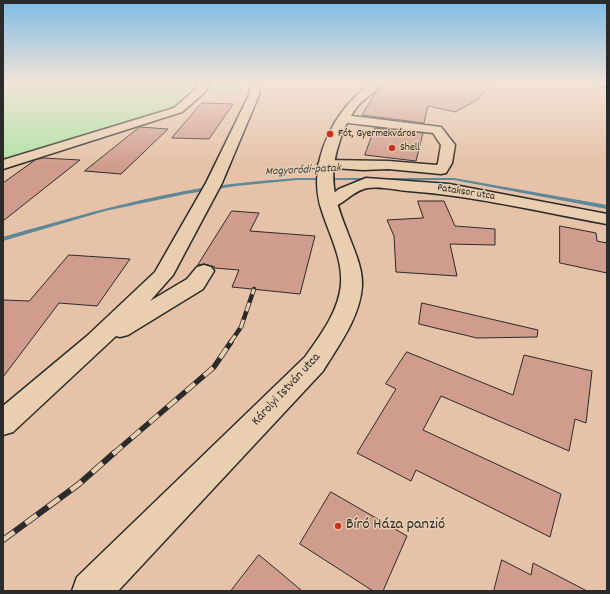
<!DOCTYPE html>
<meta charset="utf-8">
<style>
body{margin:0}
#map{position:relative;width:610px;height:594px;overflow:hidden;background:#e5c2a8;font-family:Dekko,sans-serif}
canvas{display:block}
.frame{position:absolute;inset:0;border:4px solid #2b2b2b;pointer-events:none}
</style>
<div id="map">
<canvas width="610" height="594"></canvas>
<div class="frame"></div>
</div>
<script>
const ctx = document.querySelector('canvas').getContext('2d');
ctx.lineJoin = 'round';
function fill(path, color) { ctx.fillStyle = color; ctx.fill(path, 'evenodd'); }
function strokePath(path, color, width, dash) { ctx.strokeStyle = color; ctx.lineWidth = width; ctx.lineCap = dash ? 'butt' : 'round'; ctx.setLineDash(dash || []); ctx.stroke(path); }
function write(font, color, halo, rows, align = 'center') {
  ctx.font = font + ' Dekko,sans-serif'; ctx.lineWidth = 3; ctx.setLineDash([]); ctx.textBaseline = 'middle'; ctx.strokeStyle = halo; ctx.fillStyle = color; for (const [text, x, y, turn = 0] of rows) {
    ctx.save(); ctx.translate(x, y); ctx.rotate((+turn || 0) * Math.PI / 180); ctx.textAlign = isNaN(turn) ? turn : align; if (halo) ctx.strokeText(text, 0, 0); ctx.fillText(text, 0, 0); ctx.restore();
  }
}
fill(new Path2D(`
 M 3,83 L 245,83 L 243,92 L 192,92 L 170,109 L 3,159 Z`), '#afe3a5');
fill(new Path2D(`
 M 297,178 L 454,178 L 607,205 L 607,209 L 454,180 L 297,180 L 236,186 L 186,194 L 105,211 L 3,241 L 3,237 C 63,220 124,202 185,191 C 222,184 260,181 297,178 Z`), '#5e8798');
const building = new Path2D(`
 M 385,83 L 493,83 L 476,101 L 455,112 L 428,106 L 424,123 L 362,115 L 376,92 Z
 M 202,103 L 233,104 L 209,139 L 172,138 Z
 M 140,127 L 168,129 L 121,174 L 85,171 Z
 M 375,128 L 423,133 L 416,161 L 365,155 Z
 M 43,158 L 80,160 L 3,221 L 3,183 L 35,160 Z
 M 418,201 L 444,201 L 455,226 L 495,229 L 495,245 L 450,244 L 457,276 L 396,272 L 394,236 L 387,220 L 423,218 Z
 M 232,211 L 259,213 L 250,231 L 315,236 L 300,294 L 232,287 L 239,270 L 214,268 L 215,267 L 204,264 L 198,265 Z
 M 560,226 L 596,233 L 597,241 L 607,243 L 607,273 L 560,263 Z
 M 69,255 L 130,259 L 97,306 L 59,303 L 3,377 L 3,300 L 29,301 Z
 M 422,303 L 538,330 L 537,337 L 477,338 L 419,324 Z
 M 407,352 L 513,395 L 524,355 L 592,371 L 586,423 L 575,419 L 569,451 L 441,396 L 423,430 L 561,494 L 550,537 L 416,470 L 411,481 L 357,453 L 396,389 L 386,384 Z
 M 331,492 L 407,536 L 383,591 L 373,591 L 300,544 Z
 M 259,555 L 282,574 L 302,591 L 231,591 Z
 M 502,560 L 531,575 L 533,563 L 587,591 L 494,591 Z`);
fill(building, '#cf9c8d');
strokePath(building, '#2b2b2b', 1);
const minor = new Path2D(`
 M 198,83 L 208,83 L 206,91 L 182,112 L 3,169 L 3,160 L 174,108 L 197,88 Z
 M 251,83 L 261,83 L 259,95 L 222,183 L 173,275 L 150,301 L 187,279 L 197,267 L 204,265 L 211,267 L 214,271 L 203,289 L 128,335 L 120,337 L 116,336 L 13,432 L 3,435 L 3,406 L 87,336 L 155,272 L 206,183 L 249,95 Z
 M 344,115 L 441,127 L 455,145 L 452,163 L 446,173 L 441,174 L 388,169 L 363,170 L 320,167 L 318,164 L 320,161 L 325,160 L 388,161 L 437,165 L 438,163 L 441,145 L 433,133 L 340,122 L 338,119 Z
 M 366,178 L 449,184 L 607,214 L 607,224 C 541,212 475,196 408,191 C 396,190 380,186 368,188 C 351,190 339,212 322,208 L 320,204 L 339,189 Z`);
const major = new Path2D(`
 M 372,83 L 384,83 C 376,92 364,98 357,107 C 349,117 344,128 340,140 C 328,175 333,196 347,231 C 353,248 363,267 362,286 C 360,317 339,345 323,371 L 118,591 L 72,591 L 77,577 L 305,357 C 320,336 339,311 341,284 C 343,258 328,232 321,208 C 307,162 334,109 372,83 Z
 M 595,83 L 607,83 L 607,87 L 597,85 Z`);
strokePath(minor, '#2b2b2b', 3);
strokePath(major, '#2b2b2b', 3);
fill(minor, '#e9ceb0');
fill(major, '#e9ceb0');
const railFar2 = new Path2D(`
 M 230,343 L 241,327 L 254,289`);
const railFar1 = new Path2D(`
 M 113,454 L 214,367 L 231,342`);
const rail = new Path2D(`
 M 3,540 L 79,484 L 114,453`);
strokePath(railFar2, '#2b2b2b', 4.5);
strokePath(railFar1, '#2b2b2b', 5.5);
strokePath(rail, '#2b2b2b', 6);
strokePath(railFar2, '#e9ceb0', 3, [9]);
strokePath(railFar1, '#e9ceb0', 4, [12]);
strokePath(rail, '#e9ceb0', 4.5, [14]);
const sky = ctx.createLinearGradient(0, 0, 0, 166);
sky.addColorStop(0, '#7ebbe5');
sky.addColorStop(0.5, '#f3e4d8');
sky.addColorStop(1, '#f3e4d800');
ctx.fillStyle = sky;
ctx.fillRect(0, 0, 610, 166);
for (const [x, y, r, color] of [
 [330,134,4,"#c8321e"],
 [392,148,4,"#c8321e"],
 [338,526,4,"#c8321e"]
]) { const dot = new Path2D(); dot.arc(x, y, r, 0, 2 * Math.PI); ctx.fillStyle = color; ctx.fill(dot); strokePath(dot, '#e9ceb0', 1.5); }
write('11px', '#2b2b2b', '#e9ceb0', [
 ["Fót, Gyermekváros",338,134],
 ["Shell",400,148]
], 'left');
write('11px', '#2b2b2b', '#e9ceb0', [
 ["Pataksor utca",466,193,9]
]);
write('italic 12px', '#384246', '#e9ceb0', [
 ["Mogyoródi-patak",303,171,-3]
]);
write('13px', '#2b2b2b', '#e9ceb0', [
 ["Károlyi István utca",287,390,-47]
]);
write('16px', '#2b2b2b', '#e9ceb0', [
 ["Bíró Háza panzió",346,526]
], 'left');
</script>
